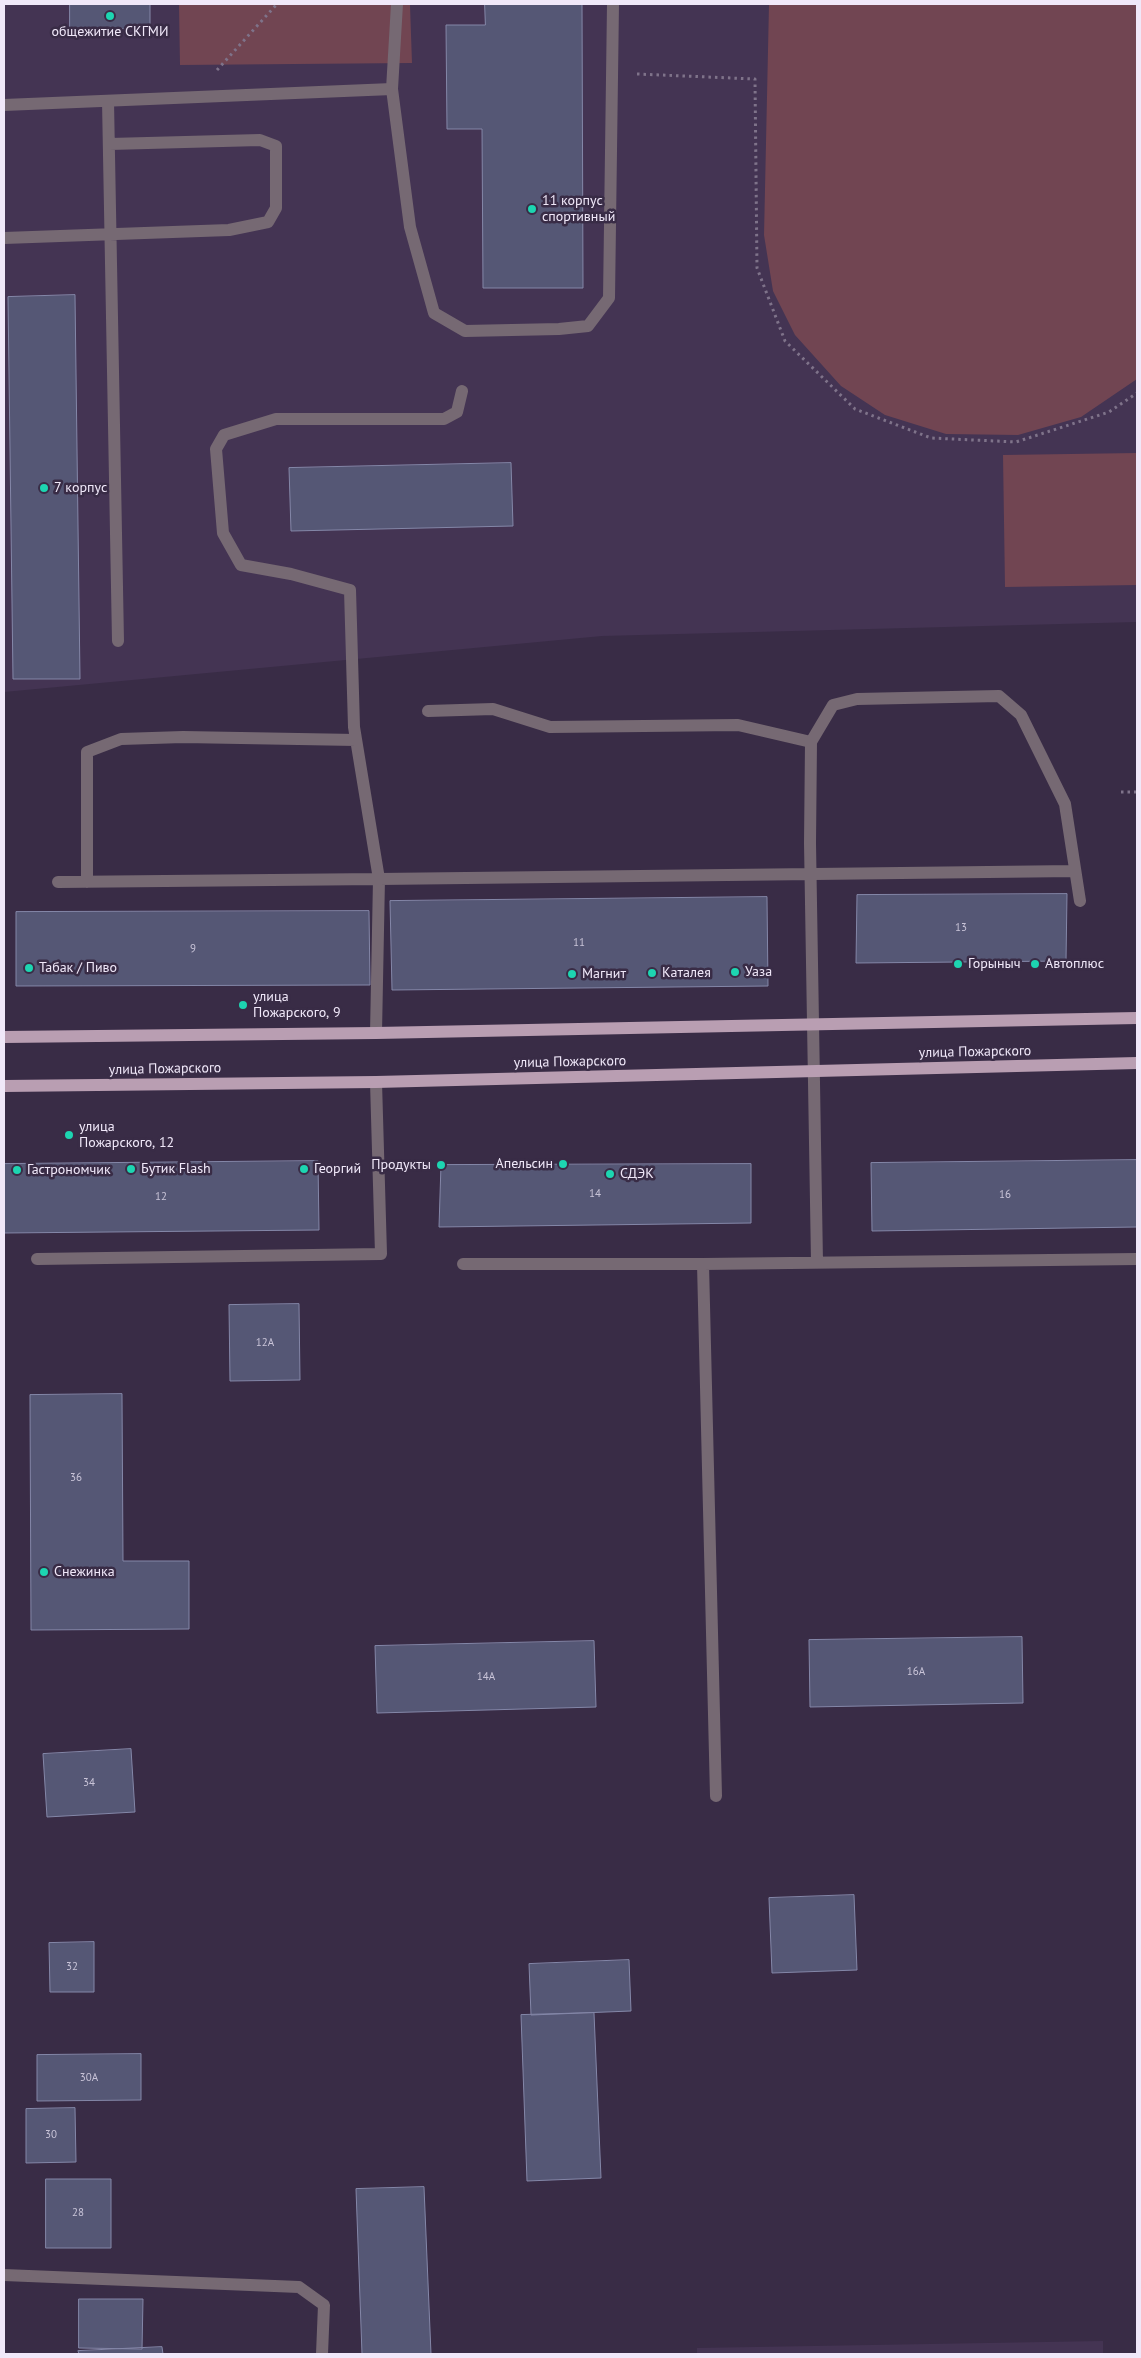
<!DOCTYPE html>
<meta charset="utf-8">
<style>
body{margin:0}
#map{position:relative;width:1141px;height:2358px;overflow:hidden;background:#392c46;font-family:"PT Sans",sans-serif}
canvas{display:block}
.frame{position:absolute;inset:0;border:5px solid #f0e8f9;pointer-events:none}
</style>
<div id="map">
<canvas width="1141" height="2358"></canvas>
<div class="frame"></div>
</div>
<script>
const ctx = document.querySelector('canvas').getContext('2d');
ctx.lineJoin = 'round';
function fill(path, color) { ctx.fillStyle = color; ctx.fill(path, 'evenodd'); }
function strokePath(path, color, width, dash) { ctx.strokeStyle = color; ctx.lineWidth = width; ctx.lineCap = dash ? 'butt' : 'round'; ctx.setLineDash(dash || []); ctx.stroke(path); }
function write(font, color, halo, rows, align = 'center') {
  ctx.font = font + ' "PT Sans",sans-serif'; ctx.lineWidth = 5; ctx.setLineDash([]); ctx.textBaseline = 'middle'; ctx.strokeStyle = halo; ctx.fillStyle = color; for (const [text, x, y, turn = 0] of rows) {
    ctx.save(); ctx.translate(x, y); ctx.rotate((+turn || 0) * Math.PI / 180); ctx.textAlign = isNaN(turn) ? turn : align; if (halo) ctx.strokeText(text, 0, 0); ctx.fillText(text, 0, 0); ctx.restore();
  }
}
fill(new Path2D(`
 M 4,4 L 1137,4 L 1137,622 L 602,636 L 4,692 Z
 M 1103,2341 L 1103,2354 L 697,2354 L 697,2348 Z`), '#443453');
fill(new Path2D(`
 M 179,4 L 442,4 L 442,5 L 410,5 L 412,63 L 180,65 Z
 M 769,4 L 1137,4 L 1137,379 L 1081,417 L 1018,435 L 946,434 L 885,415 L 841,386 L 795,335 L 773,291 L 764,235 Z
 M 1137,453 L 1137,585 L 1005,587 L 1003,455 Z`), '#714552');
const building = new Path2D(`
 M 70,4 L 150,4 L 150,28 L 70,30 Z
 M 485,4 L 582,4 L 583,288 L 483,288 L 482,129 L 447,129 L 446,25 L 485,25 Z
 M 75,295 L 80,679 L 13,679 L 8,297 Z
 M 511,463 L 513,526 L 291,531 L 289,468 Z
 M 1067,894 L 1066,961 L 856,963 L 857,895 Z
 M 767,897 L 768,986 L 392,990 L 390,901 Z
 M 369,911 L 370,985 L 16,986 L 16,912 Z
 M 1137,1160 L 1137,1227 L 872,1231 L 871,1163 Z
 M 318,1161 L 319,1230 L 4,1233 L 4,1164 Z
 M 751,1164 L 751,1223 L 439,1227 L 441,1165 Z
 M 299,1304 L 300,1380 L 230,1381 L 229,1305 Z
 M 122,1394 L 123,1561 L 189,1561 L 189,1629 L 31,1630 L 30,1395 Z
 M 1022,1637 L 1023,1703 L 810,1707 L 809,1640 Z
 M 594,1641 L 596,1707 L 377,1713 L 375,1646 Z
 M 131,1749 L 135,1812 L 47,1817 L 43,1754 Z
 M 854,1895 L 857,1970 L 772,1973 L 769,1898 Z
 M 94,1942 L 94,1992 L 50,1992 L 49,1943 Z
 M 629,1960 L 631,2011 L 531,2015 L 529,1964 Z
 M 594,2013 L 601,2178 L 527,2181 L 521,2015 Z
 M 141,2054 L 141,2100 L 37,2101 L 37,2055 Z
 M 75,2108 L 76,2162 L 26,2163 L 26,2109 Z
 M 46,2179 L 111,2179 L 111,2248 L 46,2248 Z
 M 424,2187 L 431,2354 L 362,2354 L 356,2189 Z
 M 79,2299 L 143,2299 L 142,2349 L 79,2348 Z
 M 162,2347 L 163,2354 L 79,2354 L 78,2351 Z`);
fill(building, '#555775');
strokePath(building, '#8487a8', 1);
strokePath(new Path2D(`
 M 217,70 L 277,4
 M 637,74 L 755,79 L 757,268 L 785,341 L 855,409 L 931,438 L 1016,442 L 1109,412 L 1137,393
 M 1121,792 L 1137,792`), '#7f738a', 3, [2.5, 4]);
strokePath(new Path2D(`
 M 397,4 L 392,89 L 410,227 L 434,313 L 465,331 L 559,329 L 588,326 L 609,298 L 613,4
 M 108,101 L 118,641
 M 4,105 L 392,89
 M 4,238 L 229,230 L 268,222 L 276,208 L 276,146 L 260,140 L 110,144
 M 462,391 L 457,412 L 444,419 L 276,419 L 224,435 L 216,449 L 223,533 L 241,565 L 291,574 L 350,590 L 354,727 L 379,879 L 1075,871
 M 428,711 L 493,709 L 550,727 L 738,725 L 811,742
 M 58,882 L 379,879 L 376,1033
 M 87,882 L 87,752 L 121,739 L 183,737 L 356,740
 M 37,1259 L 381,1254 L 376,1082
 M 817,1262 L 810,843 L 811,742 L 833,705 L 857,699 L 999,696 L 1021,715 L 1065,804 L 1080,901
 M 463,1264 L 703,1264 L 1137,1259
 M 703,1264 L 716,1796
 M 4,2275 L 299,2287 L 324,2305 L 322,2354`), '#766973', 12);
strokePath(new Path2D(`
 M 4,1037 L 376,1033 L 1137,1018
 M 4,1086 L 376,1082 L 1137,1063`), '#b99eb2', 12);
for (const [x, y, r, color] of [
 [110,16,5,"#1dd5b1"],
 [532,209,5,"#1dd5b1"],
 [44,488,5,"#1dd5b1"],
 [958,964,5,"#1dd5b1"],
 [1035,964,5,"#1dd5b1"],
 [29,968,5,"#1dd5b1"],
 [735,972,5,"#1dd5b1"],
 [652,973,5,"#1dd5b1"],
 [572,974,5,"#1dd5b1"],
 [243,1005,5,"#1dd5b1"],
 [69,1135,5,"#1dd5b1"],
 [563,1164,5,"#1dd5b1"],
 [441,1165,5,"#1dd5b1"],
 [131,1169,5,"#1dd5b1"],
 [304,1169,5,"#1dd5b1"],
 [17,1170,5,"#1dd5b1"],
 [610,1174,5,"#1dd5b1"],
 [44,1572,5,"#1dd5b1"]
]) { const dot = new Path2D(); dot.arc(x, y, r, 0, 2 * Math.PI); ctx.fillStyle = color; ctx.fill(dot); strokePath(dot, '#392c46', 2); }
write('11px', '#c9c4d8', null, [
 ["13",961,928],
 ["11",579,943],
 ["9",193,949],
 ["14",595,1194],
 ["16",1005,1195],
 ["12",161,1197],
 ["12А",265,1343],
 ["36",76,1478],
 ["16А",916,1672],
 ["14А",486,1677],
 ["34",89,1783],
 ["32",72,1967],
 ["30А",89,2078],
 ["30",51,2135],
 ["28",78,2213]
]);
write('14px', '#f0e8f9', '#392c46', [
 ["общежитие СКГМИ",110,32,"center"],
 ["11 корпус",542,201],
 ["спортивный",542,217],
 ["7 корпус",54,488],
 ["Горыныч",968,964],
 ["Автоплюс",1045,964],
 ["Табак / Пиво",39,968],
 ["Уаза",745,972],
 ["Каталея",662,973],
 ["Магнит",582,974],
 ["улица",253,997],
 ["Пожарского, 9",253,1013],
 ["улица",79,1127],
 ["Пожарского, 12",79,1143],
 ["Апельсин",553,1164,"right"],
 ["Продукты",431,1165,"right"],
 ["Бутик Flash",141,1169],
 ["Георгий",314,1169],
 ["Гастрономчик",27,1170],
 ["СДЭК",620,1174],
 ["Снежинка",54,1572]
], 'left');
write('14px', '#f0e8f9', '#392c46', [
 ["улица Пожарского",975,1052,-1],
 ["улица Пожарского",570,1062,-1],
 ["улица Пожарского",165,1069,-1]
]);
</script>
